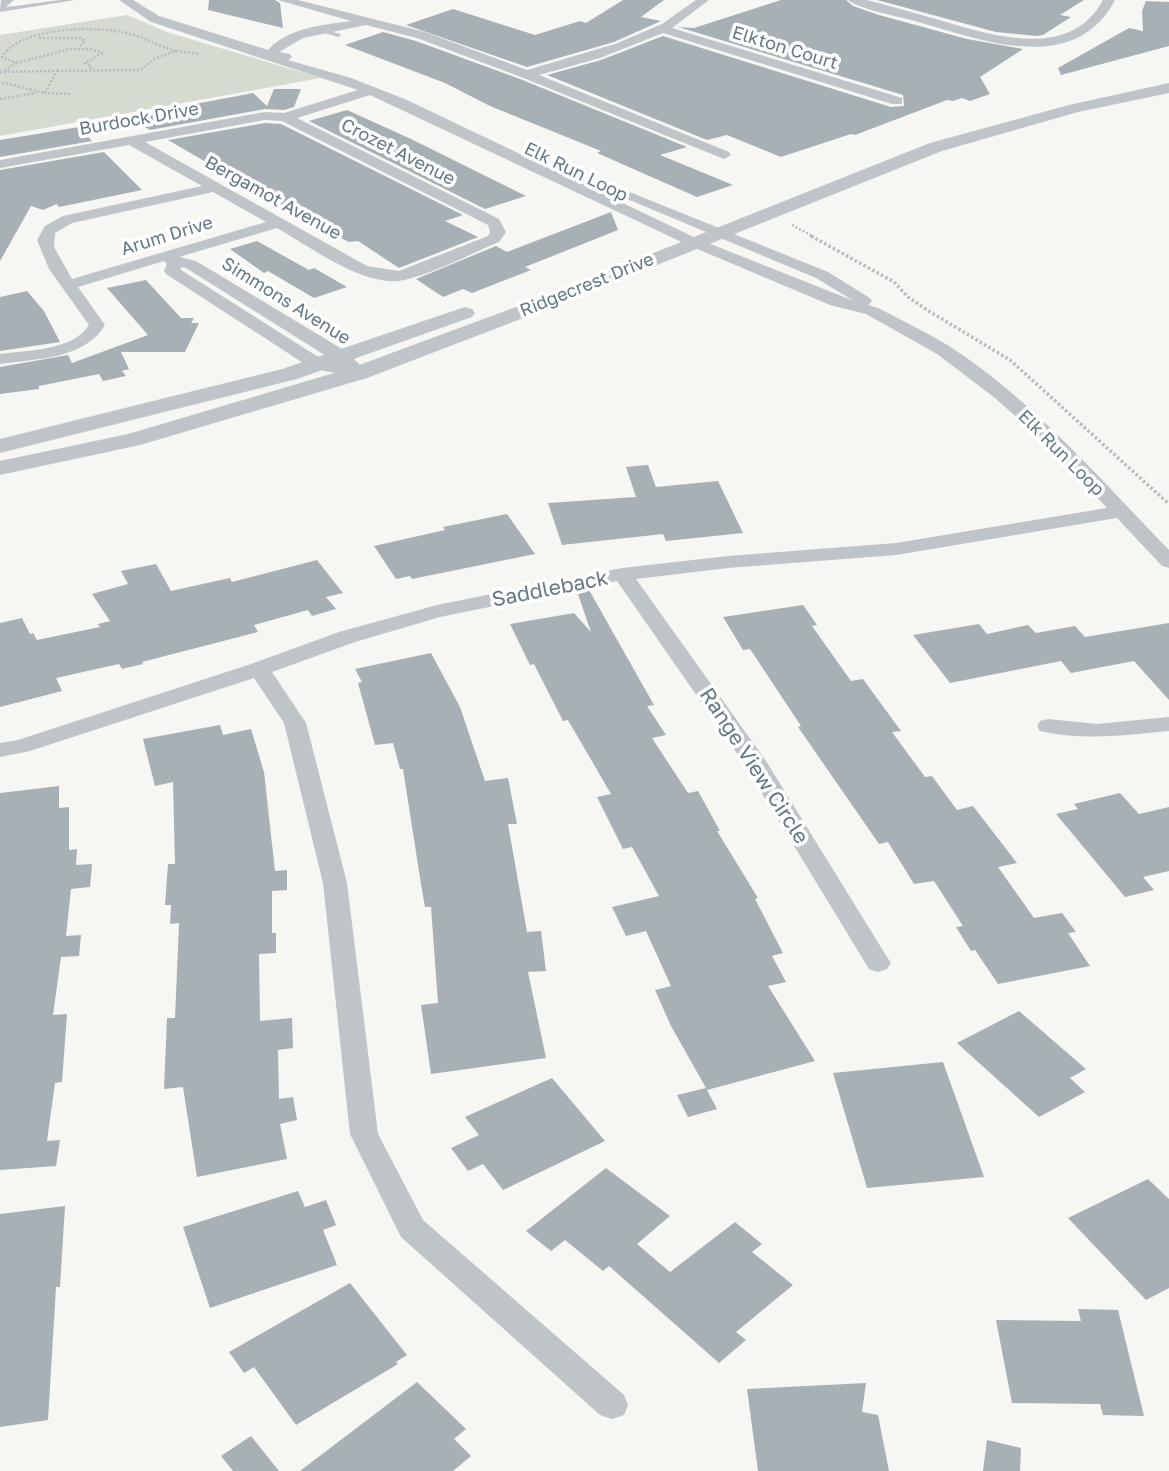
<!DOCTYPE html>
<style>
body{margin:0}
canvas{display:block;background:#f6f6f2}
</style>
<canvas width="1169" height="1471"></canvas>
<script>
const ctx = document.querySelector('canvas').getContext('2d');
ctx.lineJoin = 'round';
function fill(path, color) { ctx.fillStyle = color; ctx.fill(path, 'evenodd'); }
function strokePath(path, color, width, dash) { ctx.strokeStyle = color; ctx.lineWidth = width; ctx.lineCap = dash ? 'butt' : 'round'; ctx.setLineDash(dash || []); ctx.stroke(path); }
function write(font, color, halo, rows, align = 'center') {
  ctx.font = font + ' "Golos Text",sans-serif'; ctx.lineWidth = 7; ctx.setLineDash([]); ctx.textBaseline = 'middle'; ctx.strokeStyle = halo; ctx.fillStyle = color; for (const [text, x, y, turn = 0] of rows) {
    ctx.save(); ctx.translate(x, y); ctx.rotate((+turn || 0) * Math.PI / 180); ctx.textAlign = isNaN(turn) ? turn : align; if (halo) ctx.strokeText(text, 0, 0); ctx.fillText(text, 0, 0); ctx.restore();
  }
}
fill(new Path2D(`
 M 127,15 L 167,32 L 321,78 L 0,136 L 0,35 Z`), '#d6dbd1');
fill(new Path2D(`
 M 209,0 L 275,0 L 280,3 L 283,28 L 208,10 Z
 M 623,0 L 664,0 L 641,17 L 661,21 L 614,42 L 527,67 L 406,25 L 453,9 L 535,35 L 580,21 L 586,23 Z
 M 781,0 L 846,0 L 853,6 L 879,15 L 967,39 L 1023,49 L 980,77 L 990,94 L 970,101 L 962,98 L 953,101 L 947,100 L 855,135 L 851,134 L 781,157 L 727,135 L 707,140 L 547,75 L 601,60 L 663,36 L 891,107 L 904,106 L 903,95 L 678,27 L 694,28 Z
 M 877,0 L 1084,0 L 1060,15 L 1071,17 L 1043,35 L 1037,36 L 996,32 Z
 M 1146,1 L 1169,2 L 1169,46 L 1061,75 L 1058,68 L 1129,28 L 1143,31 L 1142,11 Z
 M 383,32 L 416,41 L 520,79 L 687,147 L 660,155 L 733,185 L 697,197 L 597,153 L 601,151 L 490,106 L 445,83 L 345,45 Z
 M 274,89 L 301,89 L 294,107 L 284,110 L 265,109 L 150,130 L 127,117 L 253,93 L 267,106 Z
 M 347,110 L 411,139 L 526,196 L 485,209 L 309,121 Z
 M 265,123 L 281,124 L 463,215 L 445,221 L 478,237 L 399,268 L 358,241 L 349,242 L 329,232 L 302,214 L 282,206 L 168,140 Z
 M 79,127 L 92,141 L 0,157 L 0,140 Z
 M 104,152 L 142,190 L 59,207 L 57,204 L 43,210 L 31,206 L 0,261 L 0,170 Z
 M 611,212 L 618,230 L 525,267 L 531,270 L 472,293 L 463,289 L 443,297 L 416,279 L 496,246 L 507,252 Z
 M 257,241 L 309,270 L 314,268 L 347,287 L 314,298 L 268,271 L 264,273 L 230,249 Z
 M 146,280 L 181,318 L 194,318 L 191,323 L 199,323 L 185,352 L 121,352 L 129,369 L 122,371 L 126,376 L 103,381 L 99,374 L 39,386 L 39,389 L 0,394 L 0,367 L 68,355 L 72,363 L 148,335 L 107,288 Z
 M 27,291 L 44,311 L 60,342 L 0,351 L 0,297 Z
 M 648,465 L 656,487 L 718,481 L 743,533 L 666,541 L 663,534 L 562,545 L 548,503 L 636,497 L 626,467 Z
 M 507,514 L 535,554 L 412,579 L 410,576 L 396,579 L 374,546 L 445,530 L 443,527 Z
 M 317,560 L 343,593 L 326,597 L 336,609 L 312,616 L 308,610 L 254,625 L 258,632 L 142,662 L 143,664 L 122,669 L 119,664 L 56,678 L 62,691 L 0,707 L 0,623 L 22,618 L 30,634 L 33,633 L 37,640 L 100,627 L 98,624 L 110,621 L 92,594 L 128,584 L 121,571 L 156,564 L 171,591 L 230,578 L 232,582 Z
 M 589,590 L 654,705 L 647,706 L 666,735 L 652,738 L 688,793 L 698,791 L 720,831 L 717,831 L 758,898 L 755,899 L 783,953 L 772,956 L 786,982 L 768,986 L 815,1061 L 707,1090 L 717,1109 L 688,1117 L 677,1095 L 706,1088 L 671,1026 L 655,990 L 671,986 L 646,931 L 626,936 L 612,907 L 659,896 L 632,847 L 623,849 L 597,797 L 611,794 L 568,720 L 563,721 L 534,664 L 530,665 L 510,624 L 574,613 L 591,632 L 578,594 Z
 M 803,605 L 817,625 L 812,626 L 851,681 L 863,679 L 901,731 L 892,732 L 925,777 L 932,776 L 957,810 L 973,806 L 1017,863 L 998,867 L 1034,918 L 1062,913 L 1076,932 L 1068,933 L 1090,966 L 998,984 L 975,950 L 971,951 L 956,927 L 963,926 L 934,881 L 914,884 L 888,842 L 879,844 L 798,727 L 801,726 L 750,649 L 743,650 L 723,617 Z
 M 1169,623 L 1169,700 L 1134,661 L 1071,673 L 1061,661 L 950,683 L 913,635 L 979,624 L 987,634 L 1028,625 L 1036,633 L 1075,626 L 1085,637 Z
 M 431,653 L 460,707 L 485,781 L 508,778 L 517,824 L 508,824 L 527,932 L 541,931 L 546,971 L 528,972 L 546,1058 L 431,1074 L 421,1005 L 438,1003 L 431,907 L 425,907 L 421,884 L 403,769 L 400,769 L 393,743 L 375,745 L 358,683 L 362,682 L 355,669 Z
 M 220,725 L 223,735 L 251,729 L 264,772 L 275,871 L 287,870 L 287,890 L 272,891 L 272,933 L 276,933 L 276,953 L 259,954 L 260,1021 L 292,1018 L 293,1048 L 278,1050 L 279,1099 L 293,1097 L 297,1120 L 280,1124 L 287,1159 L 197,1177 L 183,1087 L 164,1089 L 167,1018 L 175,1018 L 179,923 L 170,924 L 171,905 L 165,905 L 168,864 L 175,864 L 173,782 L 155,786 L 143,739 Z
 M 59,786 L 59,808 L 69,807 L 69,850 L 77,849 L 76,865 L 92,864 L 90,887 L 71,889 L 66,936 L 81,935 L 79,956 L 61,957 L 53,1015 L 67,1014 L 62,1082 L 55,1083 L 47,1141 L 60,1140 L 56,1166 L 0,1170 L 0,793 Z
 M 1120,793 L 1139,814 L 1169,807 L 1169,871 L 1143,877 L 1154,890 L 1125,897 L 1056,814 L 1078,809 L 1074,804 Z
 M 1019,1011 L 1086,1069 L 1070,1078 L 1085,1092 L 1039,1117 L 957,1043 Z
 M 943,1062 L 984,1177 L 867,1188 L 833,1073 Z
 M 552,1078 L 605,1141 L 503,1190 L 483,1164 L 468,1171 L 451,1148 L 479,1135 L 465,1117 Z
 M 606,1168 L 670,1216 L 637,1244 L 670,1272 L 735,1222 L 762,1244 L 752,1252 L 793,1285 L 736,1332 L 746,1340 L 719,1363 L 609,1266 L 603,1271 L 565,1240 L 551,1251 L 526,1231 Z
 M 1148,1179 L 1169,1199 L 1169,1288 L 1146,1300 L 1068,1218 Z
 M 298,1191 L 305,1207 L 326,1200 L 336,1225 L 323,1230 L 337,1265 L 210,1308 L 183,1227 Z
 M 65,1206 L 60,1287 L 56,1287 L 48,1420 L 0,1427 L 0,1214 Z
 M 350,1283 L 407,1355 L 396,1362 L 398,1364 L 296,1425 L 254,1367 L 244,1373 L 229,1352 Z
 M 1078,1309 L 1118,1310 L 1144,1416 L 1103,1415 L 1100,1404 L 1012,1403 L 996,1320 L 1081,1321 Z
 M 417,1382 L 466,1429 L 454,1439 L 471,1456 L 453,1471 L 300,1471 Z
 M 866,1383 L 862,1412 L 878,1415 L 889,1471 L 758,1471 L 747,1389 Z
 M 251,1436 L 279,1471 L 233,1471 L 221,1456 Z
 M 987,1440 L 1021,1448 L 1020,1471 L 983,1471 Z`), '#a7b1b5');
strokePath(new Path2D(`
 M 39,38 L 81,38 L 85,41 L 80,46
 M 176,51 L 199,54
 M 16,63 L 70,49 L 91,49 L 102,53 L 85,63 L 91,66 L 91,70
 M 5,71 L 16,63 L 2,57 C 21,26 98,25 130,34 C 146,38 160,47 176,51 L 156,58 L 140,70 L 57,71
 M 0,72 L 57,71 L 45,93 L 0,82
 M 44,93 L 71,94
 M 0,99 L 36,93
 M 792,225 L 814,237`), '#b8bcbe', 2.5, [2, 2]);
strokePath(new Path2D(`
 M 811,236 L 894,282 L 908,297 L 927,310 L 1010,360 L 1169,504`), '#b8bcbe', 3.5, [2.5, 2.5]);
fill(new Path2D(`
 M 60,0 L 75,0 L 0,12 L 0,8 Z
 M 324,29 L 340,34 L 341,35 L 338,37 L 322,32 L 322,30 Z`), '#bec4c7');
fill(new Path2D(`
 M 1,0 L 14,0 L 0,12 Z
 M 119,0 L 133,0 L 159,16 L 268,50 C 288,28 322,25 351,21 L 278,0 L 298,0 L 425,32 L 527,70 L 615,44 L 662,24 L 696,0 L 709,0 L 672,28 L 902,98 L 902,104 L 892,104 L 663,33 L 600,58 L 539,75 L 729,152 L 731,155 L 724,159 L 521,77 L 417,38 L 366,25 L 303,38 L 279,52 L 290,54 L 292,57 L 288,60 L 351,78 L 407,100 L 698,239 L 854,301 L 816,278 L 620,196 L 627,192 L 632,193 L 828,272 L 870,298 L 872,301 L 868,305 L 878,308 C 901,320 926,332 949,346 C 1033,400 1100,479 1169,550 L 1169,568 L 1162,566 L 1117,518 L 896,555 L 728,568 L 636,579 L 766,761 L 887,957 L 891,963 L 887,969 L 878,972 L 869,969 L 743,762 L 617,581 L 440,617 L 355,642 L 272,672 L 306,723 L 347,883 L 378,1134 L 423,1220 L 624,1395 L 628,1405 L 624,1415 L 612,1419 L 600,1415 L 401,1237 L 350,1134 L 323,883 L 284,723 L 254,678 L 30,751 L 0,757 L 0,743 L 18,740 L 251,664 L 339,632 L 437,605 L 622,568 L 728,556 L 896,543 L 1107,508 L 1051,448 L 995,398 L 937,354 L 866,314 L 830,305 L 688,245 L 370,95 L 297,118 L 499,219 L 506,232 L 499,242 C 470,254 435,273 404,280 C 366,289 309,246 277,228 L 179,257 L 196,261 L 347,352 L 368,373 L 365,377 L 359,378 L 311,368 L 166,274 L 164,271 L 167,264 L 164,261 L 78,287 L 105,325 C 85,359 36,359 0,364 L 0,354 C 27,350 73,351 89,325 L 49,269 L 37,240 L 45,226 L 63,216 L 202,186 L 129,145 L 0,168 L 0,160 L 265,112 L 284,113 L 358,90 L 151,22 ZM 265,120 L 282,121 L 488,225 L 490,232 L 488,236 L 399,271 L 367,266 L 145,142 ZM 213,192 L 266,222 L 72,279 L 54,247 L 55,233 L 72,223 ZM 181,267 L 186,268 L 339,364 L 323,360 L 181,270 Z
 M 848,0 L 867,0 C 897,8 927,16 956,25 C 1006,39 1073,56 1103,0 L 1115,0 C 1074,78 979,39 915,21 C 897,16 861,10 848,0 Z
 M 1169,717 L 1169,731 C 1126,735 1083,741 1040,731 L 1037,726 L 1040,721 L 1048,719 L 1097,724 Z`), '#bec4c7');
fill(new Path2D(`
 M 1169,83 L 1169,93 L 1078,112 L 942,151 L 557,305 L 367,378 L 140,445 L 0,475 L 0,461 L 128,434 L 351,368 L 543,297 L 930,143 L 1069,105 Z
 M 465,307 L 472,309 L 475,313 L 472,317 L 297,379 L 0,453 L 0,439 L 282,369 Z`), '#bec4c7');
write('18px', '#647984', '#fff', [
 ["Elkton Court",785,48,17],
 ["Burdock Drive",139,119,-10],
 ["Crozet Avenue",398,152,27],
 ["Elk Run Loop",576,172,26],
 ["Bergamot Avenue",273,198,29],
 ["Arum Drive",167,236,-17],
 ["Ridgecrest Drive",587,285,-22],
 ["Simmons Avenue",286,301,32],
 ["Elk Run Loop",1061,453,45]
]);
write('21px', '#647984', '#fff', [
 ["Saddleback",550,589,-11],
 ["Range View Circle",754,766,57]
]);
</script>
